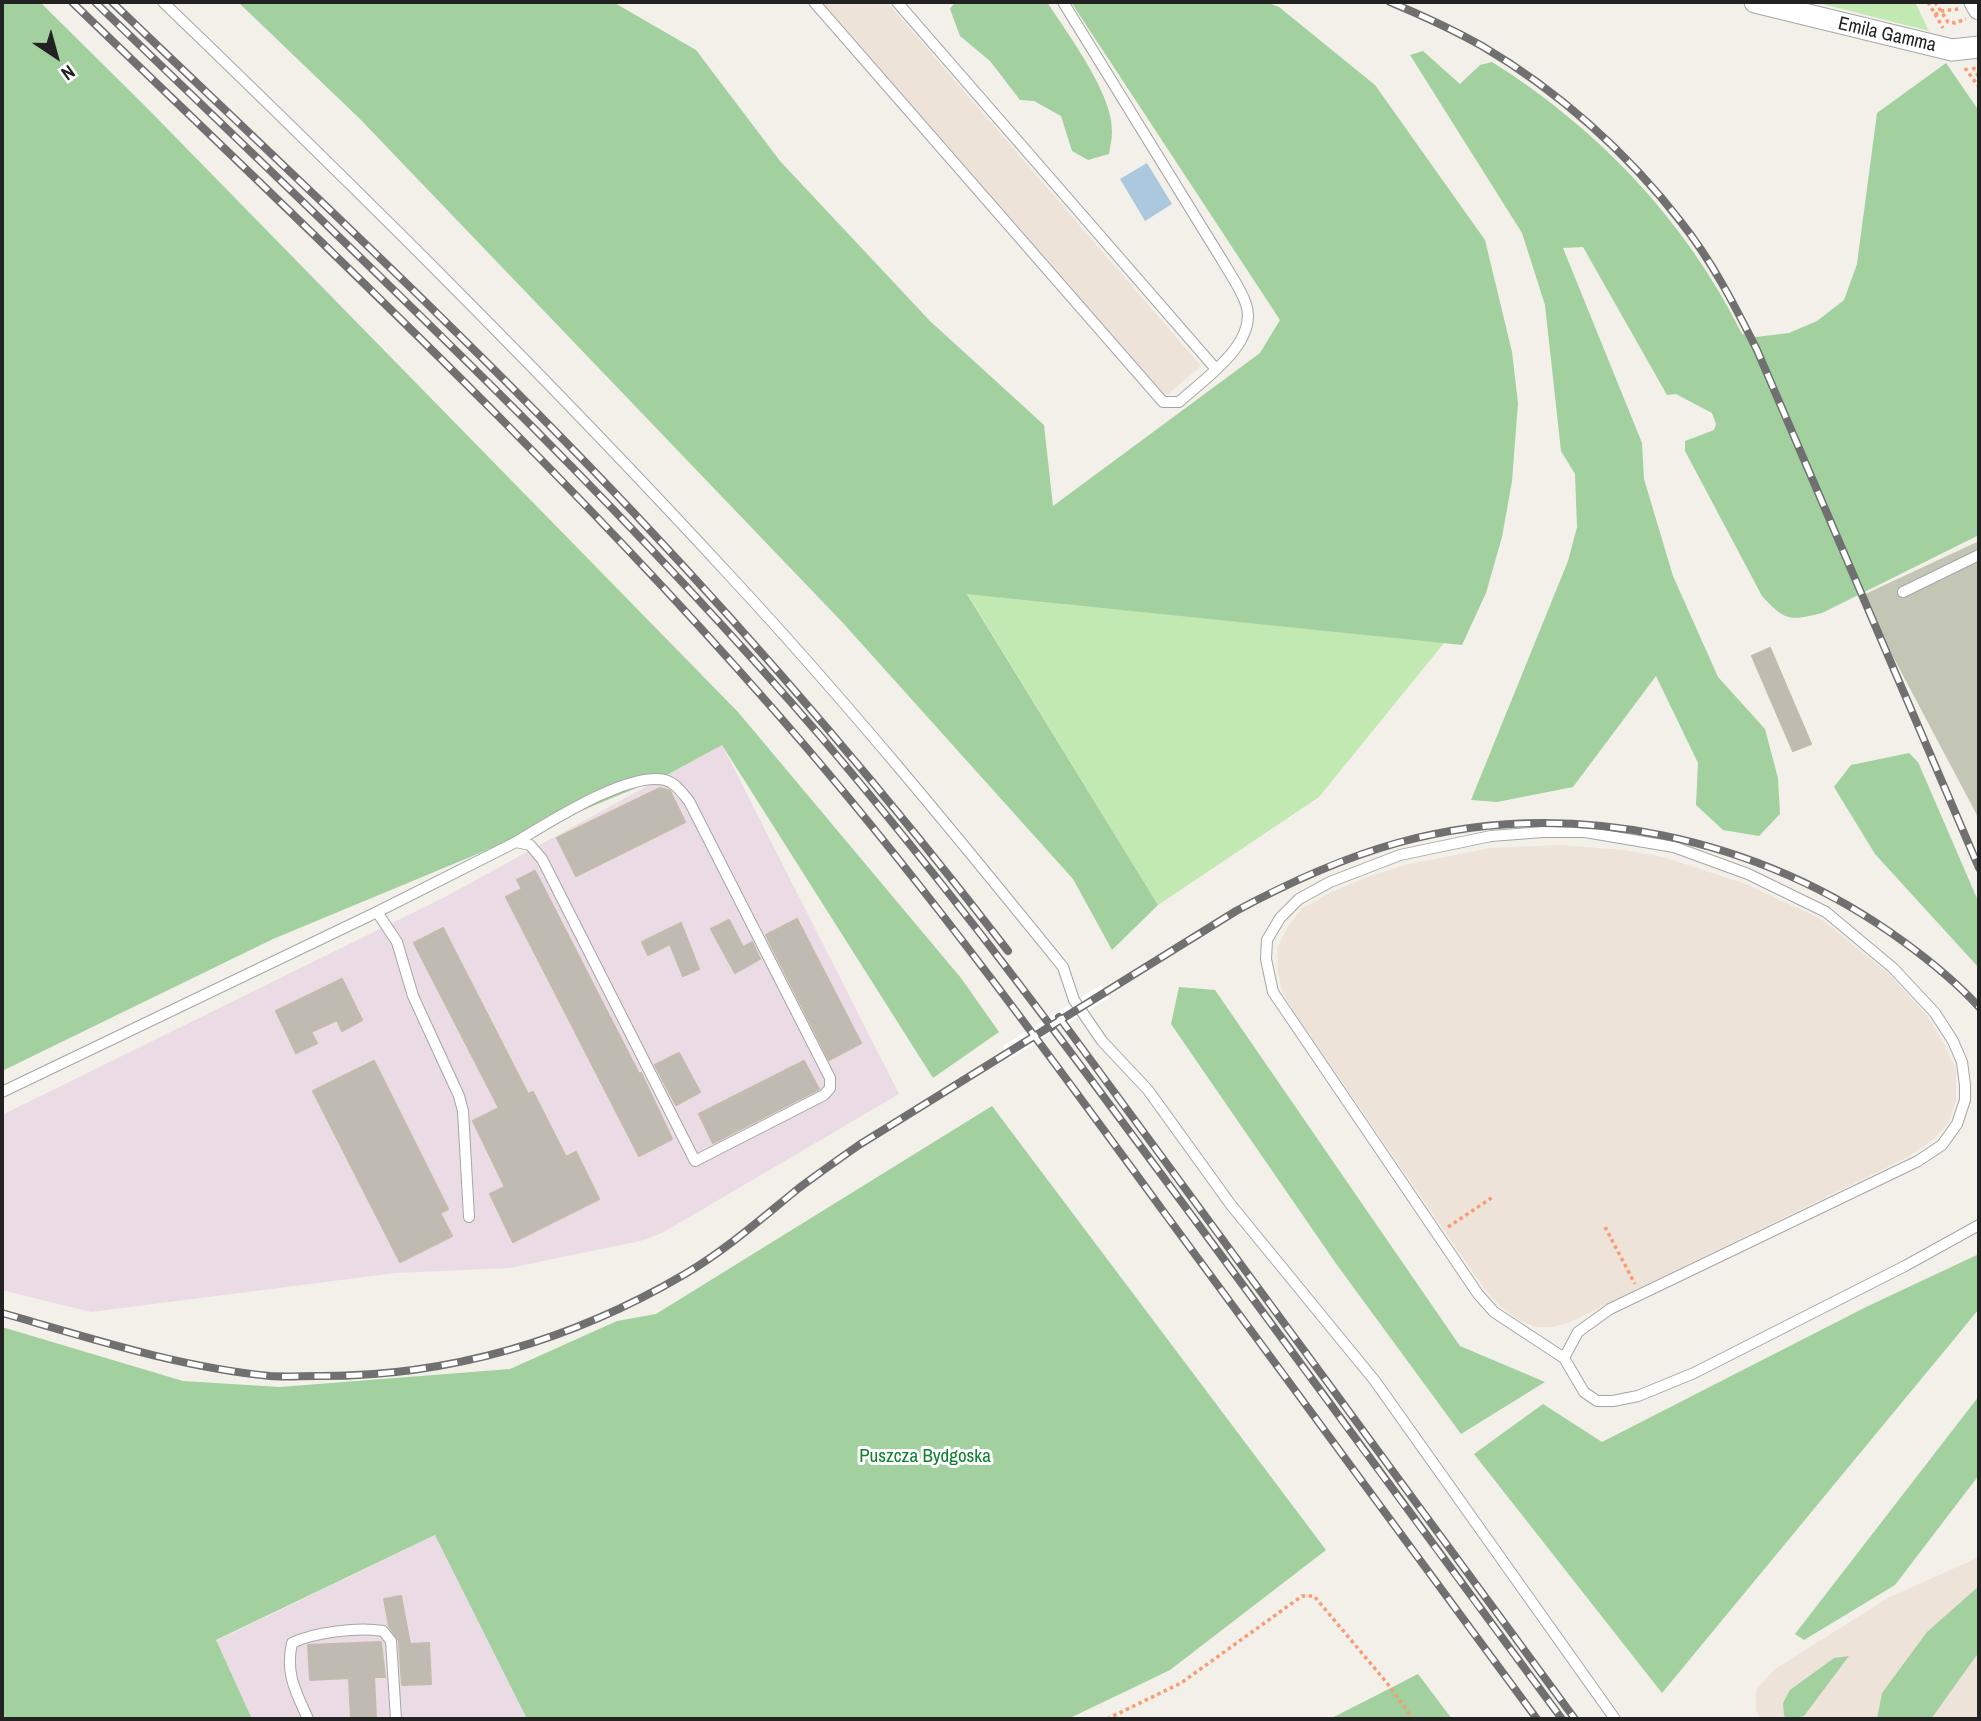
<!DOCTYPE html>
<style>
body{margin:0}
#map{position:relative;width:1981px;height:1721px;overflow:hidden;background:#f2f0e9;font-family:"Archivo Narrow",sans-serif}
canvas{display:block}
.frame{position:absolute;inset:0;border:4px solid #222;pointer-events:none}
.north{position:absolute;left:21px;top:21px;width:70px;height:70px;-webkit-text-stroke:5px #fff;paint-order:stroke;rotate:144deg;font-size:19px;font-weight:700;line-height:28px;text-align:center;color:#222}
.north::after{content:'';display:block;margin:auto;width:24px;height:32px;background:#222;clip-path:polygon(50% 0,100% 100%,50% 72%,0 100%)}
</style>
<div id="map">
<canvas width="1981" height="1721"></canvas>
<div class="frame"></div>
<div class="north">N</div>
</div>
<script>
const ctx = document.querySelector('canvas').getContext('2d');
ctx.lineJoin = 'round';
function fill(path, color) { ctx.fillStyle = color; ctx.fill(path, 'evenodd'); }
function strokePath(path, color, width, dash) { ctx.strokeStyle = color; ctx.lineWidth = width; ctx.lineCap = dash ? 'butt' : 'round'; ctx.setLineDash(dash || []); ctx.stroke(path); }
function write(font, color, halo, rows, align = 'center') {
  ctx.font = font + ' "Archivo Narrow",sans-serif'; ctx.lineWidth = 6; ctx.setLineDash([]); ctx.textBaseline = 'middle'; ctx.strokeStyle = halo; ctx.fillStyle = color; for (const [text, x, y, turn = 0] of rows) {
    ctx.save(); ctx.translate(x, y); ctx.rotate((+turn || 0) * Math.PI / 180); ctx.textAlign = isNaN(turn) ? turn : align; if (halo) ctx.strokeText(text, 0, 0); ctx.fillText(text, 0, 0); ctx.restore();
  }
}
fill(new Path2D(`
 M 722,745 L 899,1094 L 662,1233 L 640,1241 L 509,1268 L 395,1273 L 91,1312 L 2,1290 L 2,1115 L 445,897 Z
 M 436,1535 L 527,1719 L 252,1719 L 216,1641 Z`), '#eadbe4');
fill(new Path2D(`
 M 820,2 L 887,2 L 1201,366 L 1162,399 Z
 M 1560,845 L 1624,850 L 1663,857 L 1746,884 L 1821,919 L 1889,974 L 1928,1017 L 1945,1045 L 1956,1070 L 1956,1100 L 1949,1122 L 1935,1138 L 1908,1157 L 1568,1323 L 1552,1327 L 1536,1327 L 1519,1320 L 1500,1306 L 1485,1290 L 1296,1015 L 1282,991 L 1278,972 L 1277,948 L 1288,926 L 1303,908 L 1329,893 L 1367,877 L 1405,865 L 1490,848 Z
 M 1979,1557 L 1979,1719 L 1761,1719 L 1756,1710 L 1756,1690 L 1775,1669 L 1888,1598 Z`), '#eee3d9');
fill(new Path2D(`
 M 1979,541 L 1979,819 L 1861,596 Z`), '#c3c6b4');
fill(new Path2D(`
 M 1815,2 L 1915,2 L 1929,31 Z
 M 967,593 L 1444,643 L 1319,797 L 1158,905 Z`), '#c1e9b1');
fill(new Path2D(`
 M 2,2 L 40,2 L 147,108 L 738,712 L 961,978 L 999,1032 L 933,1078 L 722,745 L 665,776 L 273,939 L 2,1071 Z
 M 238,2 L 613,2 L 696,50 L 780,161 L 930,321 L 1044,425 L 1053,506 L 1260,353 L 1280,320 L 1071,2 L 1266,2 L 1279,7 L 1375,85 L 1485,240 L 1512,352 L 1518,403 L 1512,481 L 1502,537 L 1486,593 L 1462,645 L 967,594 L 1158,905 L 1112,950 L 1073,879 L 843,623 L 360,119 Z
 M 955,2 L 1047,2 C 1067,33 1114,95 1112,132 C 1112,139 1110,147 1109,154 L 1088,160 L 1072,151 L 1061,116 L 1034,101 L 1020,100 L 990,61 L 960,36 L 950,9 Z
 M 1423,51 L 1460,84 L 1480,65 L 1492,62 C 1599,129 1686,221 1742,334 L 1756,337 L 1789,333 L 1817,321 L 1844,300 L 1857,264 L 1877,113 L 1946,63 L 1979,111 L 1979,535 L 1822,613 C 1789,621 1785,621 1762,596 L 1685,451 L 1685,441 L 1714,430 L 1716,424 L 1712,413 L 1676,394 L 1667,395 L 1583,247 L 1563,248 L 1642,443 L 1644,479 L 1673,576 L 1718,677 L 1765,729 L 1778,778 L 1780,814 L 1759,836 L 1723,830 L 1696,805 L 1698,763 L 1656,676 L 1573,787 L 1497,802 L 1471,800 L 1568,561 L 1577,527 L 1575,474 L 1561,451 L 1545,305 L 1522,233 L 1410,55 Z
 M 1909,753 L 1918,762 L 1979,903 L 1979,968 L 1875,854 L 1834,787 L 1851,765 Z
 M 1179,987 L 1215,990 L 1460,1346 L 1545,1382 L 1461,1434 L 1337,1265 L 1171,1024 Z
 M 992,1106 L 1326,1550 L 1170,1670 L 1068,1719 L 527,1719 L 435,1535 L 216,1640 L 252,1719 L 8,1719 L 2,1715 L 2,1327 L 183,1381 L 280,1387 L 510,1369 L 617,1321 L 656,1314 Z
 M 1979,1254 L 1979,1309 L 1662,1693 L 1474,1454 L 1543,1404 L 1602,1442 L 1866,1307 Z
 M 1979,1396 L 1979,1475 L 1895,1585 L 1804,1640 L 1795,1634 Z
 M 1979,1586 L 1979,1652 L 1931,1719 L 1877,1719 L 1882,1693 L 1927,1632 Z
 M 1849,1656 L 1804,1716 L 1789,1719 L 1784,1716 L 1783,1703 L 1790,1690 L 1834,1658 Z
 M 1418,1674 L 1452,1719 L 1330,1719 Z`), '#a3d09f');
fill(new Path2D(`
 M 1147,163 L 1172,204 L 1145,221 L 1120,179 Z`), '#abc8de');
fill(new Path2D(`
 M 1101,985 L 1109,998 L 1010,1059 L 1003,1046 Z`), '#fff');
const building = new Path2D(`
 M 1770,648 L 1811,744 L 1793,751 L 1752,656 Z
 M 660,788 L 670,791 L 685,822 L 576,876 L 557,838 Z
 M 535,871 L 639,1074 L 641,1073 L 672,1139 L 639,1156 L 506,897 L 522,889 L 517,880 Z
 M 797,919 L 861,1043 L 829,1060 L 766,935 Z
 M 729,920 L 743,947 L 752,942 L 760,959 L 735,973 L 711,929 Z
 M 681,923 L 699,969 L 683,976 L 670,944 L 648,955 L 642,942 Z
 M 443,928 L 528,1094 L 533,1092 L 566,1157 L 576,1152 L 599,1199 L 513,1242 L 490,1194 L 505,1187 L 473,1121 L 499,1108 L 414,943 Z
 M 342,979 L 362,1020 L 342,1031 L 337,1020 L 311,1032 L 317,1043 L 296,1053 L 276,1011 Z
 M 679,1053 L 700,1092 L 676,1105 L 655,1065 Z
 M 374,1061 L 448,1209 L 440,1213 L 452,1236 L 400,1262 L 313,1091 Z
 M 804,1061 L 819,1089 L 713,1143 L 699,1114 Z
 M 401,1596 L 410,1644 L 429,1643 L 431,1684 L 402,1685 L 399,1641 L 389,1626 L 384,1599 Z
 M 381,1642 L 385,1677 L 374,1677 L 376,1719 L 351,1719 L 349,1678 L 310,1680 L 308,1645 Z`);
fill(building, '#bfbab2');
strokePath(building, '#c3bbab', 2);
const service = new Path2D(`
 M 163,2 C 357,189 549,379 732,578 C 848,703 956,835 1063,967 L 1074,1000 L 1102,1041 L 1148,1090 L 1231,1205 L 1375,1381 L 1615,1719
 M 814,2 L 1163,402 L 1179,402 C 1204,379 1259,343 1246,304 C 1241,289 1230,274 1222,260 L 1063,2
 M 897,2 L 1215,368
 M 1903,592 L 1979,555
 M 377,912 L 397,942 L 413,996 L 459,1096 L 463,1111 L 469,1217
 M 2,1092 L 377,912 L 516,842 L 530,845 L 542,859 L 695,1161 L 824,1095 L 830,1088 L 830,1078 L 689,801 C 682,793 676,783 665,780 C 628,771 548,823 516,842
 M 1564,1358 L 1578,1332 L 1610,1309 L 1918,1161 L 1942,1145 L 1957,1124 L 1965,1100 L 1965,1085 L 1962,1062 L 1953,1041 L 1935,1013 L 1893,968 L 1826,912 L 1748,874 L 1674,847 L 1585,832 L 1543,832 L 1491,836 L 1400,855 L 1330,882 L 1299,899 L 1280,918 L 1267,940 L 1266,959 L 1273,992 L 1478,1294 L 1494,1312 L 1564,1358 L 1584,1392 L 1597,1401 L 1613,1401 L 1638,1396 L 1694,1373 L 1905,1266 L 1979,1225
 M 308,1719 C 296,1692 285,1674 292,1643 C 315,1632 358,1627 383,1631 L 391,1641 L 396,1719`);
const minor = new Path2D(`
 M 1755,2 L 1952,50 L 1979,47
 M 1975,2 L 1979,9`);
strokePath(service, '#a6a6a6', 12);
strokePath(minor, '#a6a6a6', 23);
strokePath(new Path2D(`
 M 1928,2 L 1943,28
 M 1935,2 L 1948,22 L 1955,23 L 1966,19
 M 1935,15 L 1941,11 L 1959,9
 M 1973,67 L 1979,77
 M 1965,68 L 1979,87
 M 1448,1227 L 1493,1197
 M 1605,1227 L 1635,1284
 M 1107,1719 L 1181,1683 L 1302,1596 L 1314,1596 L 1387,1683 L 1413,1719`), '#f79c75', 3.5, [3.5, 3.5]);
strokePath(service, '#fff', 10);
strokePath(minor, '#fff', 21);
const rail = new Path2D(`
 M 72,2 C 323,244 579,482 806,747 C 934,897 1050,1056 1166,1215 C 1290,1383 1413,1551 1537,1719
 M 95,2 C 343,242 597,476 822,738 C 955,894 1076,1059 1198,1224 C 1319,1389 1440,1554 1562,1719
 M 112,2 C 287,170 466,335 633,512 C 765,652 890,798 1008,951
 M 1390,2 C 1421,15 1452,29 1482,46 C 1557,90 1627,152 1681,222 C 1712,261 1735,306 1757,350 L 1979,868
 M 1059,1017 L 1575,1719
 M 2,1313 C 90,1338 178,1367 270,1376 C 285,1377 302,1376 317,1376 C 448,1377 573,1340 685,1274 C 726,1250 762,1218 799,1188 C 819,1173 839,1159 859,1145 L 1236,911 C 1288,883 1340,859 1397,843 C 1570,795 1760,837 1904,942 C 1930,961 1957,983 1979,1007`);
strokePath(rail, '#707070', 8);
strokePath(rail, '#fff', 5, [16]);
write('19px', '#222', '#fff', [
 ["Emila Gamma",1887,35,13]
]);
write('19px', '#0f812f', '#fff', [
 ["Puszcza Bydgoska",925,1457]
]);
</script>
